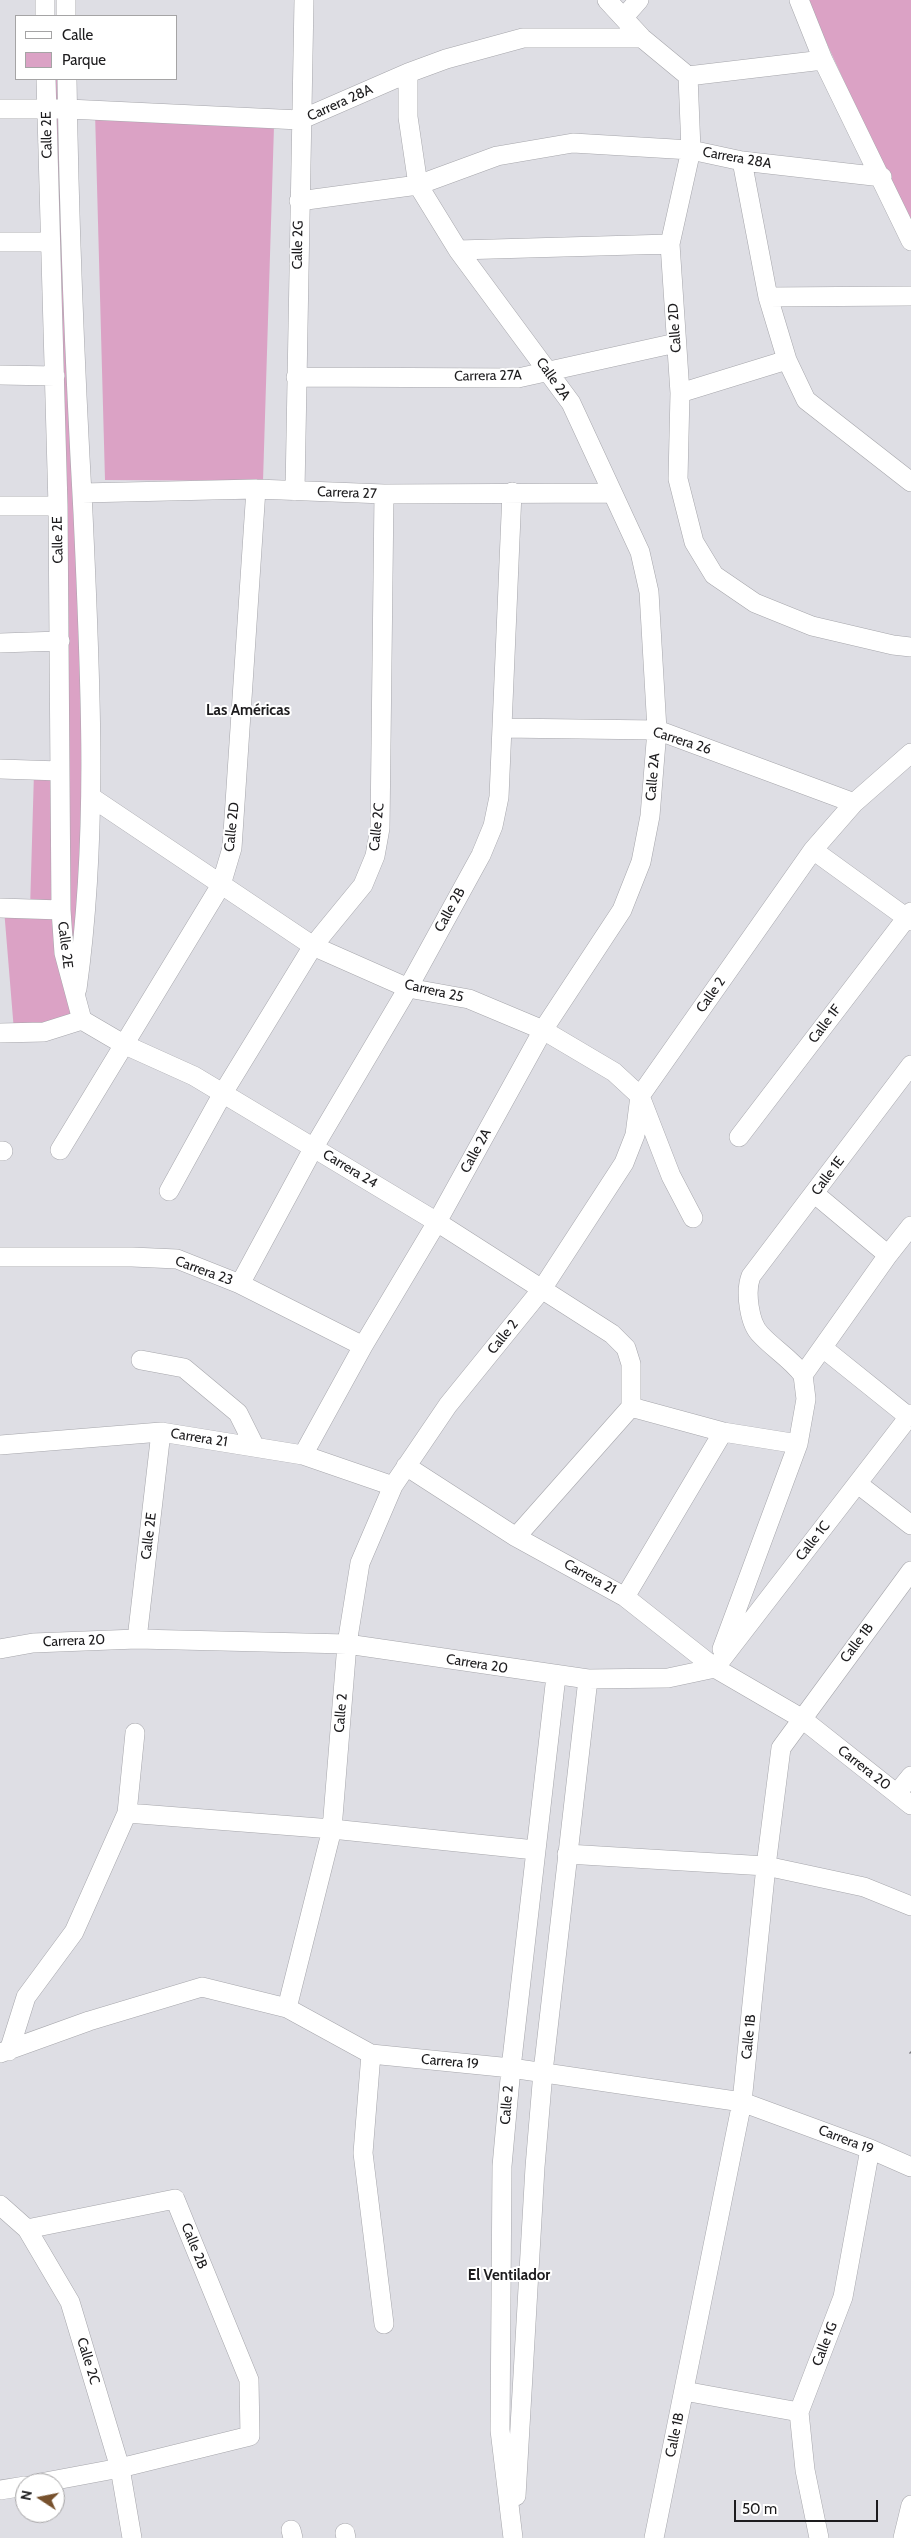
<!DOCTYPE html>
<meta charset="utf-8">
<style>
body{margin:0}
#map{position:relative;width:911px;height:2538px;overflow:hidden;background:#dedee4;font-family:Cabin,sans-serif}
canvas{display:block}
.legend{position:absolute;left:15px;top:15px;width:162px;height:65px;box-sizing:border-box;background:#fff;border:1px solid #a5a4a5;margin:0;padding:6px 9px;list-style:none;font-size:15px;color:#1d1c1e}
.legend li{display:flex;align-items:center;gap:10px;height:25px}
.legend b{width:25px;border:1px solid #a5a4a5}
.north{position:absolute;left:15px;top:2473px;width:50px;height:50px;box-sizing:border-box;background:#fff;border:1px solid #a5a4a5;border-radius:50%;rotate:281deg;font-size:14px;font-weight:700;line-height:20px;text-align:center;color:#1d1c1e}
.north::after{content:'';display:block;margin:auto;width:18px;height:22px;background:#77512d;clip-path:polygon(50% 0,100% 100%,50% 72%,0 100%)}
.scale{position:absolute;left:734px;top:2500px;width:144px;height:22px;box-sizing:border-box;border:2px solid #1d1c1e;border-top:0;padding-left:6px;font-size:15px;line-height:18px;white-space:nowrap;color:#1d1c1e;-webkit-text-stroke:4px #fff;paint-order:stroke}
</style>
<div id="map">
<canvas width="911" height="2538"></canvas>
<ul class="legend">
<li><b style="height:6px;background:#fff"></b>Calle</li>
<li><b style="height:14px;background:#dba2c5"></b>Parque</li>
</ul>
<div class="north">N</div>
<div class="scale">50 m</div>
</div>
<script>
const ctx = document.querySelector('canvas').getContext('2d');
ctx.lineJoin = 'round';
function fill(path, color) { ctx.fillStyle = color; ctx.fill(path, 'evenodd'); }
function strokePath(path, color, width, dash) { ctx.strokeStyle = color; ctx.lineWidth = width; ctx.lineCap = dash ? 'butt' : 'round'; ctx.setLineDash(dash || []); ctx.stroke(path); }
function write(font, color, halo, rows, align = 'center') {
  ctx.font = font + ' Cabin,sans-serif'; ctx.lineWidth = 4; ctx.setLineDash([]); ctx.textBaseline = 'middle'; ctx.strokeStyle = halo; ctx.fillStyle = color; for (const [text, x, y, turn = 0] of rows) {
    ctx.save(); ctx.translate(x, y); ctx.rotate((+turn || 0) * Math.PI / 180); ctx.textAlign = isNaN(turn) ? turn : align; if (halo) ctx.strokeText(text, 0, 0); ctx.fillText(text, 0, 0); ctx.restore();
  }
}
fill(new Path2D(`
 M 807,0 L 911,0 L 911,228 Z
 M 48,79 L 66,79 L 86,637 L 80,1019 L 14,1031 L 4,909 L 30,910 L 34,772 L 66,773 Z
 M 95,112 L 274,126 L 263,481 L 105,480 Z`), '#dba2c5');
const minor = new Path2D(`
 M 45,0 L 45,16
 M 66,0 L 66,16
 M 607,0 L 642,38 L 688,76
 M 799,0 L 823,60 L 911,241
 M 624,17 L 639,0
 M 688,76 L 691,150 L 670,244 L 680,393 L 678,479 L 694,542 L 714,575 L 755,603 L 812,626 L 893,645 L 911,647
 M 688,76 L 823,60
 M 46,79 L 58,506 L 61,910 L 64,953 L 82,1020
 M 67,79 C 69,224 75,369 83,513 C 90,672 99,831 77,989
 M 0,109 L 68,109 L 300,120 L 408,73 L 446,59 L 523,38 L 642,38
 M 742,161 L 768,297 L 787,360 L 806,400 L 911,482
 M 299,201 L 418,185 L 497,156 L 573,143 L 691,150 L 742,161 L 882,177
 M 0,242 L 49,242
 M 458,250 L 670,244
 M 768,297 L 911,296
 M 0,375 L 55,376
 M 296,377 L 518,378 L 676,343
 M 680,393 L 787,360
 M 295,491 L 304,0
 M 82,493 L 256,489 L 384,494 L 612,493
 M 0,506 L 58,506
 M 0,643 L 60,641
 M 502,728 L 657,730 L 854,803
 M 0,769 L 60,771
 M 91,797 L 313,946 L 408,988 L 469,999 L 543,1030 L 614,1072 L 640,1096 L 671,1176 L 693,1218
 M 813,850 L 911,921
 M 0,908 L 61,910
 M 0,1033 L 44,1032 L 82,1020 L 123,1044 L 194,1076 L 437,1222 L 612,1334 L 626,1348 L 631,1364 L 631,1407
 M 739,1137 L 911,912
 M 60,1150 L 221,885 L 232,848 L 256,489
 M 0,1151 L 3,1151
 M 169,1191 L 223,1093 L 313,946 L 363,885 L 375,856 L 380,828 L 384,494
 M 815,1194 L 888,1255
 M 0,1257 L 132,1257 L 177,1259 L 240,1284 L 363,1346
 M 240,1284 L 314,1147 L 408,988 L 481,855 L 493,826 L 499,797 L 512,492
 M 823,1348 L 909,1417
 M 141,1360 L 184,1368 L 238,1413 L 255,1447
 M 803,1375 C 791,1359 774,1349 761,1335 C 749,1324 745,1291 751,1276 L 911,1065
 M 803,1375 L 888,1255 L 911,1226
 M 631,1407 L 723,1432 L 798,1444
 M 0,1445 L 161,1432 L 303,1455 L 393,1486
 M 303,1455 L 363,1346 L 437,1222 L 543,1030 L 622,910 L 641,862 L 650,816 L 657,730 L 649,592 L 640,552 L 571,403 L 458,250 L 418,185 L 408,117 L 408,73
 M 406,1466 L 516,1537 L 625,1597 L 715,1668 L 801,1718 L 911,1805
 M 858,1484 L 911,1525
 M 516,1537 L 631,1407
 M 625,1597 L 723,1432
 M 137,1639 L 161,1432
 M 0,1649 L 33,1643 L 137,1639 L 347,1644 L 588,1679 L 668,1678 L 715,1668
 M 722,1649 L 798,1444 L 806,1399 L 803,1375
 M 715,1668 L 911,1414
 M 897,1793 L 911,1776
 M 127,1813 L 332,1829 L 535,1850
 M 567,1854 L 766,1866 L 864,1887 L 911,1906
 M 287,2008 L 332,1829 L 347,1644 L 360,1563 L 393,1486 L 448,1405 L 542,1289 L 624,1163 L 635,1135 L 640,1096 L 813,850 L 854,803 L 911,753
 M 9,2051 L 26,1997 L 74,1932 L 127,1813 L 135,1733
 M 0,2053 L 89,2021 L 202,1987 L 287,2008 L 371,2054 L 511,2068 L 742,2102 L 870,2149 L 911,2167
 M 371,2054 L 363,2153 L 384,2324
 M 0,2205 L 27,2229 L 70,2302 L 120,2468 L 132,2538
 M 27,2229 L 175,2199 L 249,2380 L 250,2436 L 120,2468 L 40,2483
 M 684,2391 L 799,2412
 M 0,2490 L 25,2486
 M 516,2496 L 535,2167 L 543,2072 L 588,1679
 M 291,2530 L 293,2538
 M 345,2533 L 346,2538
 M 513,2538 L 500,2430 L 502,2166 L 511,2068 L 556,1676
 M 654,2538 L 742,2102 L 766,1866 L 781,1748 L 911,1571
 M 819,2538 L 805,2470 L 799,2412 L 843,2297 L 870,2149
 M 903,2538 L 911,2505`);
strokePath(minor, '#a6a6ab', 20);
strokePath(new Path2D(`
 M 910,2052 L 911,2053`), '#7b7b7f', 3, [5, 2.5]);
strokePath(minor, '#fff', 19);
write('14px', '#1d1c1e', '#fff', [
 ["Carrera 28A",340,103,-24],
 ["Calle 2E",47,135,-91],
 ["Carrera 28A",737,158,10],
 ["Calle 2G",298,245,-89],
 ["Calle 2D",675,328,-94],
 ["Carrera 27A",488,376,-1],
 ["Calle 2A",553,379,55],
 ["Carrera 27",347,493,2],
 ["Calle 2E",58,540,-91],
 ["Carrera 26",682,741,18],
 ["Calle 2A",653,777,-85],
 ["Calle 2D",232,827,-84],
 ["Calle 2C",377,827,-84],
 ["Calle 2B",450,910,-61],
 ["Calle 2E",65,945,83],
 ["Carrera 25",434,991,13],
 ["Calle 2",711,995,-55],
 ["Calle 1F",825,1024,-53],
 ["Calle 2A",476,1151,-61],
 ["Carrera 24",350,1169,31],
 ["Calle 1E",828,1176,-53],
 ["Carrera 23",204,1271,20],
 ["Calle 2",503,1337,-51],
 ["Carrera 21",199,1438,9],
 ["Calle 2E",149,1536,-83],
 ["Calle 1C",813,1541,-52],
 ["Carrera 21",590,1577,29],
 ["Carrera 20",74,1641,-2],
 ["Calle 1B",857,1643,-53],
 ["Carrera 20",477,1664,9],
 ["Calle 2",341,1713,-85],
 ["Carrera 20",864,1768,38],
 ["Calle 1B",749,2037,-84],
 ["Carrera 19",450,2062,5],
 ["Calle 2",507,2105,-85],
 ["Carrera 19",846,2140,21],
 ["Calle 2B",194,2246,68],
 ["Calle 1G",825,2344,-69],
 ["Calle 2C",88,2361,73],
 ["Calle 1B",675,2435,-78]
]);
write('bold 15px', '#1d1c1e', '#fff', [
 ["Las Américas",248,711],
 ["El Ventilador",509,2276]
]);
</script>
